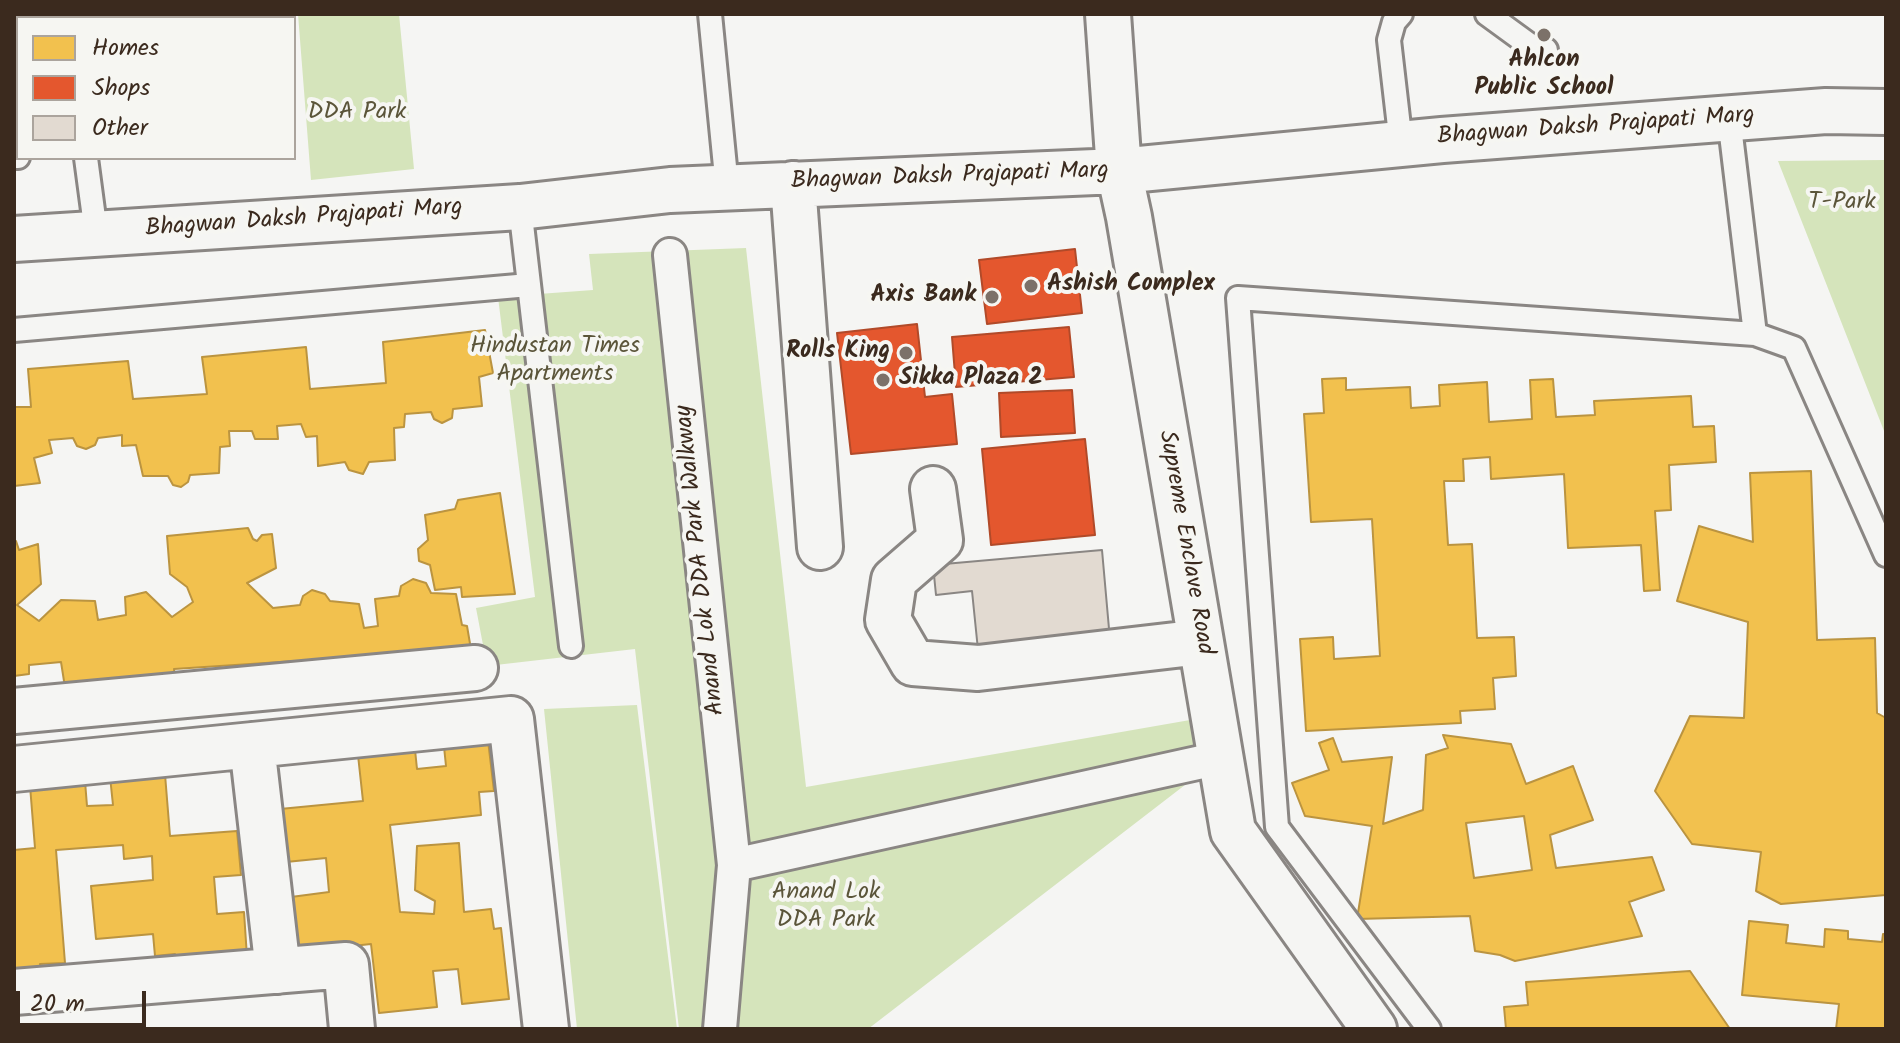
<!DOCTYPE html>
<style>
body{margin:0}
#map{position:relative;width:1900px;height:1043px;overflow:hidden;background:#f5f5f3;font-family:Kalam,sans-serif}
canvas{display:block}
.frame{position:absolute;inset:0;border:16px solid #3b2a1e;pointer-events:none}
.legend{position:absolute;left:16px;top:16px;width:280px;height:144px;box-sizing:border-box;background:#f6f6f2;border:2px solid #aba49d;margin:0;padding:10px 14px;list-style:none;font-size:24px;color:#3b2a1e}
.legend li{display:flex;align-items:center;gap:16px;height:40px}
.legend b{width:40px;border:2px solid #aba49d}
.scale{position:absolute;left:16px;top:991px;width:130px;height:36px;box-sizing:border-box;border:4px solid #3b2a1e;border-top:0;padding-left:10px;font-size:24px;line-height:28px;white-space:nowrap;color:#3b2a1e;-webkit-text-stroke:6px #f6f6f2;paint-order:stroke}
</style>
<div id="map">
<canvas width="1900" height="1043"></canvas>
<div class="frame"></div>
<ul class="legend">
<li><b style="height:22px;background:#f2c14e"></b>Homes</li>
<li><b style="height:22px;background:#e4572e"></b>Shops</li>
<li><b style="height:22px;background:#e2dad1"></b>Other</li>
</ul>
<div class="scale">20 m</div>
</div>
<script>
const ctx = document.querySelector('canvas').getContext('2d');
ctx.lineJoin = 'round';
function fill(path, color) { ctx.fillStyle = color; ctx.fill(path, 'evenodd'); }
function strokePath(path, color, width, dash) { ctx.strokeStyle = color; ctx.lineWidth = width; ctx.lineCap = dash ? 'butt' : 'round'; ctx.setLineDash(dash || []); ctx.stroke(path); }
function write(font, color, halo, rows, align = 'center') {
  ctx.font = font + ' Kalam,sans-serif'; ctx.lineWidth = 8; ctx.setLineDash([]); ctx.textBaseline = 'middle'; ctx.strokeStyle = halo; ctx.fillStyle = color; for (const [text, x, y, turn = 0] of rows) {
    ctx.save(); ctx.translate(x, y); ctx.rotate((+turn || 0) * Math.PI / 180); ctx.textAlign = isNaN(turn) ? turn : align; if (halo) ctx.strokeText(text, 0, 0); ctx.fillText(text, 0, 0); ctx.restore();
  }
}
fill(new Path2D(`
 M 298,14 L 399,14 L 414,169 L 311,180 Z
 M 1884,160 L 1886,164 L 1886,436 L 1778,161 Z
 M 746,248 L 806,787 L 1213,716 L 1220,758 L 868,1029 L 679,1029 L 635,649 L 487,666 L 476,608 L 535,597 L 498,297 L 593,290 L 589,254 Z
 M 637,705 L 677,1029 L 577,1029 L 544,709 Z`), '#d5e4bb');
const homes = new Path2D(`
 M 14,14 L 62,14 L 63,18 L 18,18 L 18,116 L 14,117 Z
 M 189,14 L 292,14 L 293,18 L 190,18 Z
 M 485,330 L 493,373 L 479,377 L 482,406 L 453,409 L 452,418 L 442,423 L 434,419 L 431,412 L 405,414 L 404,427 L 394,428 L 395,460 L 369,462 L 363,474 L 349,470 L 345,462 L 318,466 L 317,436 L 306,437 L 301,424 L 277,426 L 278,439 L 255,439 L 252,431 L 229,431 L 230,446 L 220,447 L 219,473 L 190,475 L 188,482 L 181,487 L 173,485 L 168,476 L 143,476 L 136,445 L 122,446 L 122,435 L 98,438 L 95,445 L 86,449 L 77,446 L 73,438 L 49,440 L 52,453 L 34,458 L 40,483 L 14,486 L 14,407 L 31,407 L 28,369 L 128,361 L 133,399 L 207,394 L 202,357 L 306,347 L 310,389 L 386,383 L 383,342 Z
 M 1346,378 L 1346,390 L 1410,387 L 1411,408 L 1440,406 L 1439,385 L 1487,382 L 1489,422 L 1532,419 L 1530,380 L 1553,379 L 1556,417 L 1595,415 L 1594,401 L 1691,396 L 1693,427 L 1714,426 L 1716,462 L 1669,465 L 1671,510 L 1655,511 L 1660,590 L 1644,591 L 1641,545 L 1568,548 L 1564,474 L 1491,479 L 1490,457 L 1463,459 L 1464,481 L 1444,481 L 1448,545 L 1472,544 L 1477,638 L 1514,637 L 1516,676 L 1493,678 L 1495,709 L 1460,711 L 1461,723 L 1306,731 L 1300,639 L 1333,637 L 1334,659 L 1380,656 L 1372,519 L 1311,522 L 1304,414 L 1324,413 L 1322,379 Z
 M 1811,471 L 1817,640 L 1875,638 L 1877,713 L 1886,718 L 1886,895 L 1781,904 L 1756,891 L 1761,852 L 1692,844 L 1655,791 L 1690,716 L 1744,718 L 1748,622 L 1677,601 L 1699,526 L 1753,542 L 1750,473 Z
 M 500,493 L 515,594 L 462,597 L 461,587 L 435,590 L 430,565 L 419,561 L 418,549 L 428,540 L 425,515 L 455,509 L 458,500 Z
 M 248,528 L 253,539 L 257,541 L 262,535 L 272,534 L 276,568 L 247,583 L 273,608 L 300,605 L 303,596 L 312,590 L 325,594 L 330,601 L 359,604 L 364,628 L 378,626 L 375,599 L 399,596 L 401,586 L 413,579 L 426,583 L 431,593 L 456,594 L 462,625 L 467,626 L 474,667 L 297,681 L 296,661 L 174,669 L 176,689 L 67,700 L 61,662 L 29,665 L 29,674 L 14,676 L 14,541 L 16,541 L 19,550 L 38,544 L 41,584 L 17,605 L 39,621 L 61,600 L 95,601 L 98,620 L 126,615 L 125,597 L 146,592 L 172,617 L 193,602 L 187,587 L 170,574 L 167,536 Z
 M 487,732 L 494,791 L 479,792 L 481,815 L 390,825 L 400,912 L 434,914 L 435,901 L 415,890 L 417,846 L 459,843 L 464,912 L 491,909 L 494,929 L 501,928 L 509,999 L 462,1004 L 458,969 L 433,971 L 437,1007 L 379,1013 L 371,944 L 297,952 L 291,897 L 329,892 L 326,858 L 286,862 L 280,809 L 363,801 L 357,746 L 414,740 L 417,769 L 446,766 L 443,737 Z
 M 1443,735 L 1511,744 L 1526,784 L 1573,766 L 1593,820 L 1550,835 L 1556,868 L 1652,857 L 1664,890 L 1629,902 L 1642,936 L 1515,961 L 1500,955 L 1475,951 L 1470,916 L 1357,919 L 1372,826 L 1305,816 L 1292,783 L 1329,770 L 1319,743 L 1333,738 L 1342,762 L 1392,757 L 1383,824 L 1423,810 L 1426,755 L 1448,748 ZM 1524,816 L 1532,870 L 1474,878 L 1466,823 Z
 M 164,762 L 170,836 L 237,831 L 241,875 L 214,877 L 217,914 L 244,912 L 247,957 L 176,962 L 175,954 L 155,956 L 153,934 L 96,939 L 91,886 L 153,880 L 152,856 L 124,859 L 123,845 L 56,850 L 65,963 L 40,964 L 41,977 L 14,979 L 14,850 L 35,848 L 29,773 L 84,769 L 87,806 L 113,805 L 109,767 Z
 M 1749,921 L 1788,925 L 1786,943 L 1824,947 L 1825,929 L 1848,931 L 1848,939 L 1882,942 L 1883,934 L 1886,934 L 1886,1029 L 1836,1029 L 1839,1004 L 1742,995 Z
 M 1690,971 L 1730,1029 L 1506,1029 L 1504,1007 L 1528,1005 L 1526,982 Z`);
fill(homes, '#f2c14e');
strokePath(homes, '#bb9440', 2);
const shops = new Path2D(`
 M 1075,249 L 1082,313 L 987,324 L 979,260 Z
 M 917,324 L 925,397 L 952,394 L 957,444 L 851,454 L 837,333 Z
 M 1069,327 L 1074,377 L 956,387 L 952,337 Z
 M 1072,390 L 1075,433 L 1001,437 L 999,393 Z
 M 1085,439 L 1095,535 L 991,545 L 982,449 Z`);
fill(shops, '#e4572e');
strokePath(shops, '#b14a29', 2);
const building = new Path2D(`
 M 1102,550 L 1110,640 L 978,650 L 972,591 L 936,595 L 933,565 Z`);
fill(building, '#e2dad1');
strokePath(building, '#8a8683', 2);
const service = new Path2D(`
 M 71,14 L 71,18
 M 710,14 L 727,187
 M 1487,14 L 1535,49 L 1546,50
 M 1729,118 L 1755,334 L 1794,348 L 1886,555
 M 1401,144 L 1389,40 L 1394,22 L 1401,14
 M 14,157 L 18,157
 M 86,158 L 96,233
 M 520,207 L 571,646
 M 14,330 L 529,285
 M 1429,1029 L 1277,827 L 1238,298 L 1755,334`);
const pedestrian = new Path2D(`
 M 670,255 L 734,865 L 720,1029
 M 734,865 L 1220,758`);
const minor = new Path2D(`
 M 1108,14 L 1119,171 L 1129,217 L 1233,831 L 1374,1029
 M 793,184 L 820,547
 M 14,239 L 520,207 L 670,190 L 1119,171 L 1442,140 L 1826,111 L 1886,112
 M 933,489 L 940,540 L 894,580 L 888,620 L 913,663 L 978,668 L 1201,642
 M 14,711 L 475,668
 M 252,745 L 278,971
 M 14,769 L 511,719 L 546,1029
 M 14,992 L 346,965 L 352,1029`);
strokePath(service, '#8a8683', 28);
strokePath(pedestrian, '#8a8683', 38);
strokePath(minor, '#8a8683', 50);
strokePath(service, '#f5f5f3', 22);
strokePath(pedestrian, '#f5f5f3', 32);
strokePath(minor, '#f5f5f3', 44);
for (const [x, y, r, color] of [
 [1544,35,8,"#7c7169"],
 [1031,286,8,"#7c7169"],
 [992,297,8,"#7c7169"],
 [906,353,8,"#7c7169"],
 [883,380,8,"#7c7169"]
]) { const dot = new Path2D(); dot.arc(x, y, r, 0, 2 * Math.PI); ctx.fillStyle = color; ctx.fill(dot); strokePath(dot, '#f6f6f2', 3); }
write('bold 24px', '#3b2a1e', '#f6f6f2', [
 ["Ahlcon",1544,62,"center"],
 ["Public School",1544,90,"center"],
 ["Ashish Complex",1047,286],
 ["Axis Bank",976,297,"right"],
 ["Rolls King",890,353,"right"],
 ["Sikka Plaza 2",899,380]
], 'left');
write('24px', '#5b553a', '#f6f6f2', [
 ["DDA Park",357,114],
 ["T-Park",1842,204],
 ["Hindustan Times",555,348],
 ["Apartments",555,376],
 ["Anand Lok",826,894],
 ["DDA Park",826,922]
]);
write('24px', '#3b2a1e', '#f6f6f2', [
 ["Bhagwan Daksh Prajapati Marg",1596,128,-4],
 ["Bhagwan Daksh Prajapati Marg",950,178,-2],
 ["Bhagwan Daksh Prajapati Marg",304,220,-4],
 ["Supreme Enclave Road",1184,543,80],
 ["Anand Lok DDA Park Walkway",702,560,-96]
]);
</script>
